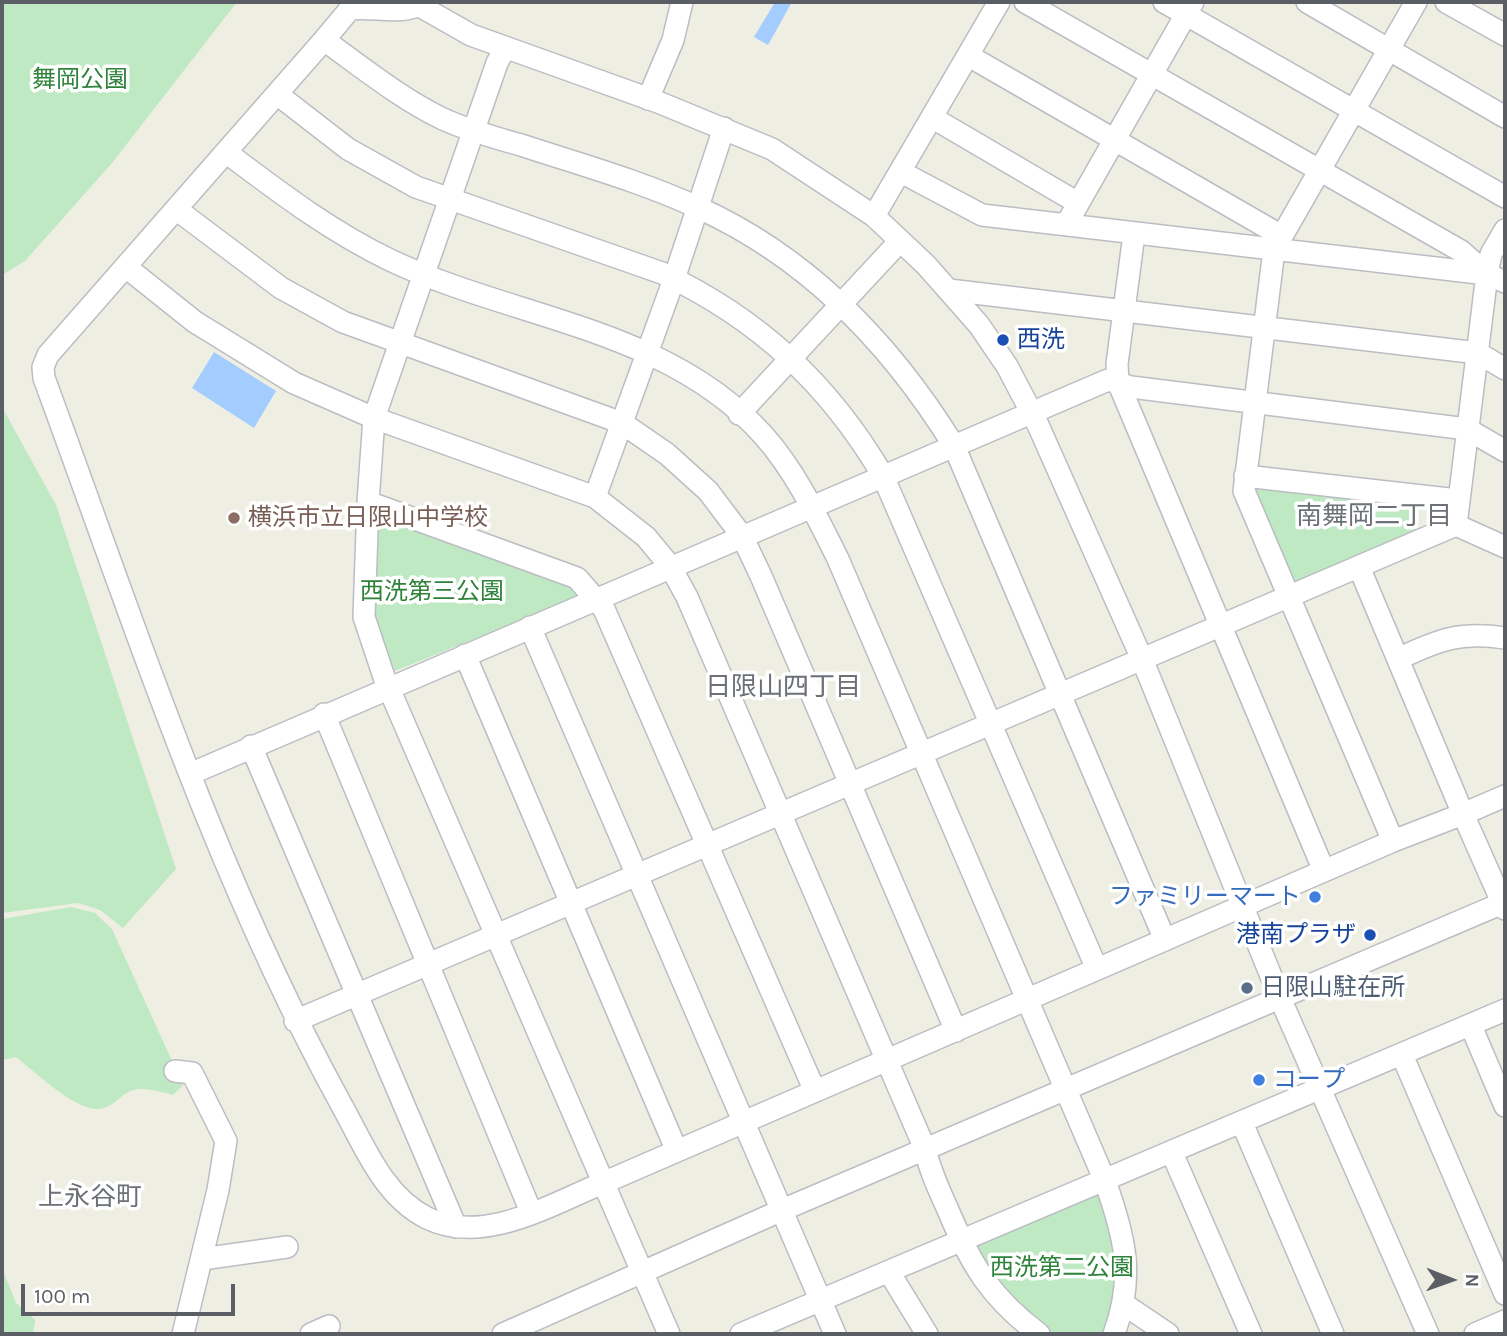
<!DOCTYPE html>
<meta charset="utf-8">
<style>
body{margin:0}
#map{position:relative;width:1507px;height:1336px;overflow:hidden;background:#efeee3;font-family:Karla,sans-serif}
canvas{display:block}
.frame{position:absolute;inset:0;border:4px solid #5b5f65;pointer-events:none}
.north{position:absolute;left:1416px;top:1245px;width:70px;height:70px;-webkit-text-stroke:5px #fff;paint-order:stroke;rotate:91deg;font-size:19px;font-weight:700;line-height:28px;text-align:center;color:#5b5f65}
.north::after{content:'';display:block;margin:auto;width:24px;height:32px;background:#5b5f65;clip-path:polygon(50% 0,100% 100%,50% 72%,0 100%)}
.scale{position:absolute;left:21px;top:1284px;width:214px;height:32px;box-sizing:border-box;border:4px solid #5b5f65;border-top:0;padding-left:9px;font-size:21px;line-height:24px;white-space:nowrap;color:#5b5f65;-webkit-text-stroke:5px #fff;paint-order:stroke}
</style>
<div id="map">
<canvas width="1507" height="1336"></canvas>
<div class="frame"></div>
<div class="north">N</div>
<div class="scale">100 m</div>
</div>
<script>
const ctx = document.querySelector('canvas').getContext('2d');
ctx.lineJoin = 'round';
function fill(path, color) { ctx.fillStyle = color; ctx.fill(path, 'evenodd'); }
function strokePath(path, color, width, dash) { ctx.strokeStyle = color; ctx.lineWidth = width; ctx.lineCap = dash ? 'butt' : 'round'; ctx.setLineDash(dash || []); ctx.stroke(path); }
function write(font, color, halo, rows, align = 'center') {
  ctx.font = font + ' Karla,"Noto Sans JP",sans-serif'; ctx.lineWidth = 7; ctx.setLineDash([]); ctx.textBaseline = 'middle'; ctx.strokeStyle = halo; ctx.fillStyle = color; for (const [text, x, y, turn = 0] of rows) {
    ctx.save(); ctx.translate(x, y); ctx.rotate((+turn || 0) * Math.PI / 180); ctx.textAlign = isNaN(turn) ? turn : align; if (halo) ctx.strokeText(text, 0, 0); ctx.fillText(text, 0, 0); ctx.restore();
  }
}
fill(new Path2D(`
 M 2,2 L 237,2 L 112,163 L 25,261 L 2,275 Z
 M 2,407 L 56,505 L 176,869 L 123,928 L 100,910 L 78,903 L 2,913 Z
 M 1258,484 L 1416,503 L 1416,534 L 1297,586 L 1291,584 L 1252,488 Z
 M 376,514 L 574,586 L 580,596 L 395,671 L 371,613 Z
 M 71,907 L 95,913 L 112,929 L 183,1085 L 173,1095 C 161,1092 142,1086 130,1091 C 118,1097 113,1108 97,1109 C 75,1110 34,1071 16,1057 L 2,1060 L 2,919 Z
 M 1092,1191 L 1100,1194 L 1114,1229 L 1118,1298 L 1105,1334 C 1090,1334 1064,1336 1051,1333 C 1020,1319 992,1276 974,1249 L 978,1240 Z
 M 2,1268 L 16,1303 L 35,1320 L 33,1334 L 2,1334 Z`), '#bee9c2');
fill(new Path2D(`
 M 775,2 L 792,2 L 768,45 L 754,37 Z
 M 214,352 L 276,391 L 254,428 L 192,388 Z`), '#a3cdff');
const minor = new Path2D(`
 M 350,2 L 350,9 L 324,40 L 48,355 L 43,367 L 44,378 C 134,622 215,875 341,1104 C 364,1145 383,1196 427,1218 C 484,1246 551,1204 603,1183 L 1393,841 L 1463,814 L 1505,909
 M 413,2 L 471,35 L 658,102 L 772,149 L 874,216 L 926,265 L 979,325 L 1007,366 L 1038,425 L 1142,659 L 1280,998 L 1428,1334
 M 1025,2 L 1461,251 L 1487,274
 M 1164,2 L 1505,197
 M 1307,2 L 1505,117
 M 1446,2 L 1505,35
 M 350,9 C 371,6 400,15 418,5
 M 324,40 C 363,68 400,98 443,119 C 469,131 497,138 524,146 C 582,165 643,182 699,208 C 809,258 891,344 954,446 L 1165,940
 M 505,48 L 497,63 L 374,418 L 368,502 L 364,617 L 384,677 L 669,1334
 M 969,56 L 1273,231 L 1274,250 L 1244,491 L 1393,841
 M 277,94 L 348,149 L 416,187 L 662,273 C 759,319 829,384 883,476 L 1097,969
 M 648,99 L 673,40 L 682,2
 M 933,118 L 1078,203
 M 227,153 C 279,192 330,231 390,260 C 514,319 668,328 764,436 C 796,472 817,517 838,559 L 1105,1181 C 1125,1237 1135,1277 1114,1334
 M 901,172 L 982,215 L 1487,274 L 1505,282
 M 176,209 L 281,288 L 343,322 L 622,423 L 667,454 L 708,491 L 742,536 L 761,576 L 956,1031
 M 874,216 L 999,2
 M 1066,225 L 1193,2
 M 1134,234 L 1117,364 L 1118,382 L 1324,871
 M 1274,250 L 1416,2
 M 126,267 L 195,322 L 294,383 L 374,418 L 595,497 L 646,537 L 670,566 L 687,597 L 925,1149 C 930,1171 939,1190 948,1210 C 971,1265 991,1298 1039,1334
 M 949,290 L 1478,353 L 1505,369
 M 739,414 L 900,241
 M 1245,476 L 1458,500
 M 595,497 L 674,279 L 724,128
 M 368,502 L 577,578 L 604,609 L 814,1089
 M 1456,525 L 1487,274 L 1491,254 L 1505,230
 M 1359,567 L 1463,814 L 1505,796
 M 530,627 L 835,1334
 M 465,655 L 676,1149
 M 1398,659 C 1438,640 1460,631 1505,638
 M 324,714 L 531,1212
 M 251,746 L 456,1227
 M 190,774 L 1108,380 L 1131,387 L 1467,429 L 1505,451
 M 295,1021 L 1456,525 L 1505,547
 M 1471,1026 L 1505,1106
 M 1402,1055 L 1505,1294
 M 175,1071 L 192,1073 L 226,1141 L 218,1190 L 183,1334
 M 1242,1123 L 1333,1334
 M 1172,1153 L 1251,1334
 M 202,1259 L 287,1247
 M 889,1272 L 927,1334
 M 1125,1305 L 1168,1334
 M 311,1334 L 329,1326
 M 503,1334 L 780,1211 L 1505,902
 M 741,1334 L 1505,1010
 M 1475,1334 L 1505,1321`);
strokePath(minor, '#bbbdc3', 24);
strokePath(minor, '#fff', 21);
for (const [x, y, r, color] of [
 [1003,340,7,"#1a4fb4"],
 [234,518,7,"#8d6e63"],
 [1315,897,7,"#3f7fe0"],
 [1370,935,7,"#1a4fb4"],
 [1247,988,7,"#5c6f8a"],
 [1259,1080,7,"#3f7fe0"]
]) { const dot = new Path2D(); dot.arc(x, y, r, 0, 2 * Math.PI); ctx.fillStyle = color; ctx.fill(dot); strokePath(dot, '#fff', 2.5); }
write('24px', '#2e823a', '#fff', [
 ["舞岡公園",80,80],
 ["西洗第三公園",432,592],
 ["西洗第二公園",1062,1268]
]);
write('24px', '#164399', '#fff', [
 ["西洗",1017,340],
 ["港南プラザ",1356,935,"right"]
], 'left');
write('24px', '#785e54', '#fff', [
 ["横浜市立日限山中学校",248,518]
], 'left');
write('24px', '#366cbe', '#fff', [
 ["ファミリーマート",1301,897],
 ["コープ",1273,1080,"left"]
], 'right');
write('24px', '#4e5e75', '#fff', [
 ["日限山駐在所",1261,988]
], 'left');
write('26px', '#6c7077', '#fff', [
 ["南舞岡二丁目",1374,517],
 ["日限山四丁目",783,688],
 ["上永谷町",90,1198]
]);
</script>
